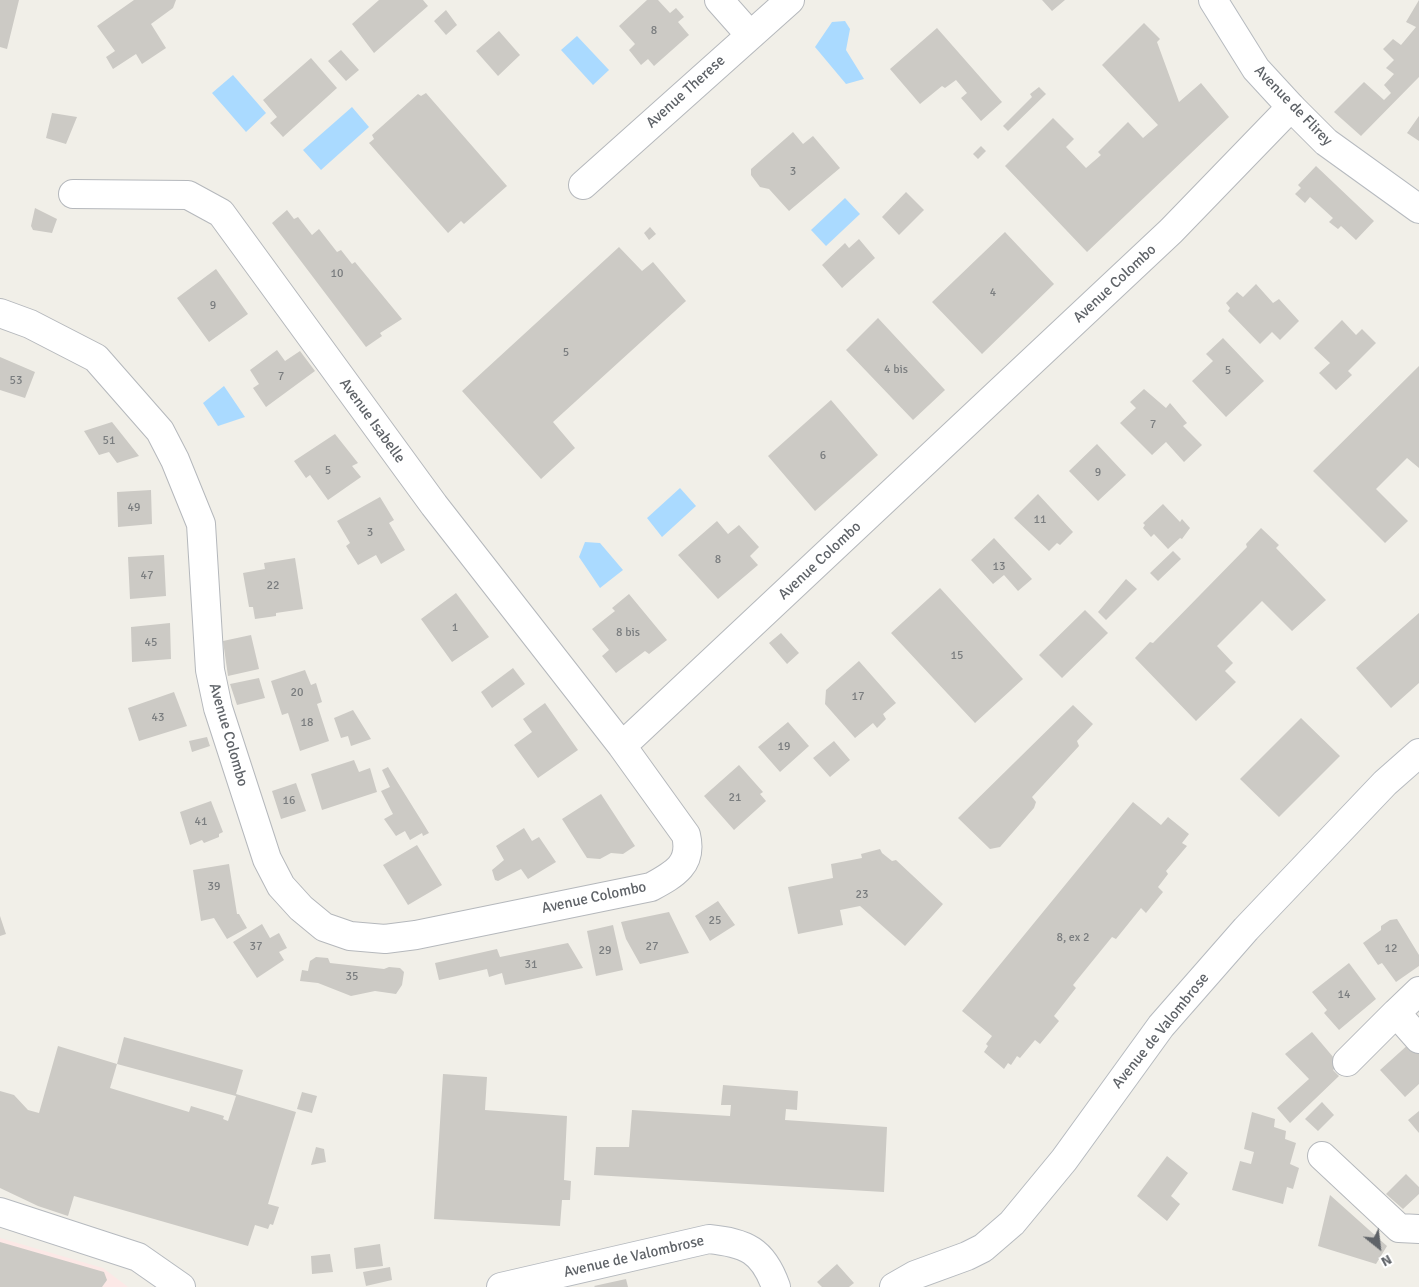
<!DOCTYPE html>
<style>
body{margin:0}
#map{position:relative;width:1419px;height:1287px;overflow:hidden;background:#f1efe8;font-family:Signika,sans-serif}
canvas{display:block}
.north{position:absolute;left:1354px;top:1222px;width:50px;height:50px;-webkit-text-stroke:4px #fff;paint-order:stroke;rotate:151deg;font-size:14px;font-weight:700;line-height:20px;text-align:center;color:#5f6368}
.north::after{content:'';display:block;margin:auto;width:18px;height:22px;background:#5f6368;clip-path:polygon(50% 0,100% 100%,50% 72%,0 100%)}
</style>
<div id="map">
<canvas width="1419" height="1287"></canvas>
<div class="north">N</div>
</div>
<script>
const ctx = document.querySelector('canvas').getContext('2d');
ctx.lineJoin = 'round';
function fill(path, color) { ctx.fillStyle = color; ctx.fill(path, 'evenodd'); }
function strokePath(path, color, width, dash) { ctx.strokeStyle = color; ctx.lineWidth = width; ctx.lineCap = dash ? 'butt' : 'round'; ctx.setLineDash(dash || []); ctx.stroke(path); }
function write(font, color, halo, rows, align = 'center') {
  ctx.font = font + ' Signika,sans-serif'; ctx.lineWidth = 5; ctx.setLineDash([]); ctx.textBaseline = 'middle'; ctx.strokeStyle = halo; ctx.fillStyle = color; for (const [text, x, y, turn = 0] of rows) {
    ctx.save(); ctx.translate(x, y); ctx.rotate((+turn || 0) * Math.PI / 180); ctx.textAlign = isNaN(turn) ? turn : align; if (halo) ctx.strokeText(text, 0, 0); ctx.fillText(text, 0, 0); ctx.restore();
  }
}
fill(new Path2D(`
 M 0,1238 L 103,1268 L 128,1287 L 0,1287 Z`), '#fce8e6');
fill(new Path2D(`
 M 845,21 L 850,29 L 846,50 L 864,79 L 846,84 L 815,47 L 832,22 Z
 M 577,36 L 609,70 L 593,85 L 561,50 Z
 M 233,75 L 266,113 L 246,132 L 212,93 Z
 M 352,107 L 369,127 L 321,170 L 303,150 Z
 M 845,198 L 860,214 L 826,246 L 811,230 Z
 M 224,386 L 245,417 L 218,426 L 203,403 Z
 M 680,488 L 696,506 L 662,537 L 647,518 Z
 M 585,542 L 600,543 L 623,570 L 600,588 L 579,557 Z`), '#aadaff');
fill(new Path2D(`
 M 0,0 L 19,0 L 7,49 L 0,47 Z
 M 134,0 L 176,0 L 173,8 L 151,24 L 166,48 L 142,64 L 136,54 L 113,69 L 106,57 L 115,51 L 97,26 Z
 M 379,0 L 423,0 L 428,6 L 374,53 L 352,24 Z
 M 647,0 L 658,0 L 670,13 L 676,8 L 684,17 L 678,22 L 689,35 L 654,66 L 648,59 L 641,65 L 629,50 L 635,44 L 619,26 Z
 M 1042,0 L 1065,0 L 1052,11 Z
 M 1419,0 L 1419,77 L 1361,136 L 1334,112 L 1364,82 L 1384,100 L 1391,93 L 1384,85 L 1394,74 L 1386,68 L 1394,60 L 1383,49 L 1393,39 L 1401,45 L 1416,27 L 1406,22 Z
 M 446,10 L 457,25 L 446,35 L 434,21 Z
 M 1144,23 L 1160,39 L 1157,42 L 1179,102 L 1201,83 L 1229,117 L 1087,252 L 1005,166 L 1053,118 L 1074,139 L 1066,147 L 1086,168 L 1101,155 L 1098,152 L 1128,122 L 1143,138 L 1158,125 L 1102,65 Z
 M 937,28 L 1002,102 L 981,121 L 961,98 L 967,93 L 956,80 L 945,88 L 942,86 L 920,104 L 890,69 Z
 M 499,31 L 520,55 L 498,76 L 476,51 Z
 M 341,50 L 359,70 L 346,81 L 328,61 Z
 M 311,58 L 337,88 L 283,137 L 270,123 L 277,117 L 263,100 Z
 M 1039,87 L 1046,94 L 1008,131 L 1003,126 L 1032,97 L 1030,94 Z
 M 426,93 L 507,186 L 464,224 L 461,221 L 448,233 L 369,143 L 374,139 L 372,135 L 418,94 L 421,96 Z
 M 52,113 L 77,117 L 66,144 L 46,138 Z
 M 1419,116 L 1419,141 L 1407,133 Z
 M 793,132 L 803,144 L 813,136 L 840,168 L 789,211 L 769,189 L 760,187 L 751,175 L 751,169 Z
 M 981,146 L 986,151 L 978,159 L 973,154 Z
 M 1316,166 L 1374,221 L 1356,240 L 1341,226 L 1338,229 L 1329,222 L 1333,218 L 1310,197 L 1305,203 L 1295,194 L 1301,188 L 1298,185 Z
 M 906,192 L 924,210 L 899,235 L 882,217 Z
 M 35,208 L 57,219 L 52,233 L 33,230 L 31,226 Z
 M 287,210 L 294,219 L 298,217 L 312,235 L 319,229 L 337,252 L 341,250 L 352,264 L 355,262 L 402,319 L 380,333 L 382,336 L 366,347 L 272,223 Z
 M 650,227 L 656,234 L 649,240 L 644,233 Z
 M 1005,232 L 1054,284 L 982,354 L 932,302 Z
 M 859,239 L 875,258 L 842,288 L 822,265 L 845,243 L 849,248 Z
 M 619,247 L 642,271 L 653,262 L 686,301 L 553,422 L 575,448 L 541,479 L 462,391 Z
 M 216,269 L 248,314 L 209,342 L 177,298 Z
 M 1256,284 L 1273,303 L 1279,299 L 1299,321 L 1280,340 L 1272,332 L 1260,344 L 1228,311 L 1230,308 L 1226,303 L 1237,292 L 1243,297 Z
 M 878,318 L 945,390 L 913,420 L 846,350 Z
 M 1342,320 L 1356,335 L 1362,329 L 1376,343 L 1348,371 L 1352,375 L 1336,390 L 1319,373 L 1330,363 L 1314,348 Z
 M 1223,338 L 1264,381 L 1226,417 L 1192,381 L 1213,361 L 1206,354 Z
 M 277,350 L 285,361 L 300,351 L 315,371 L 266,407 L 253,388 L 259,384 L 250,370 Z
 M 0,357 L 35,372 L 25,398 L 0,390 Z
 M 1419,366 L 1419,468 L 1407,458 L 1376,489 L 1408,521 L 1385,543 L 1313,471 Z
 M 1144,389 L 1166,408 L 1170,403 L 1187,423 L 1183,426 L 1202,445 L 1184,462 L 1166,442 L 1152,455 L 1120,423 L 1136,408 L 1130,402 Z
 M 831,400 L 878,455 L 815,511 L 768,456 Z
 M 112,422 L 139,456 L 117,463 L 109,452 L 99,455 L 84,431 Z
 M 335,434 L 358,463 L 352,466 L 361,477 L 328,500 L 310,475 L 306,478 L 294,461 Z
 M 1097,444 L 1126,475 L 1098,501 L 1069,471 Z
 M 151,490 L 152,524 L 118,527 L 117,492 Z
 M 1038,494 L 1073,532 L 1060,545 L 1057,543 L 1049,551 L 1014,518 Z
 M 380,497 L 394,520 L 389,523 L 405,550 L 381,564 L 376,555 L 358,565 L 346,546 L 350,543 L 337,521 Z
 M 1163,504 L 1180,522 L 1182,519 L 1190,528 L 1182,539 L 1180,538 L 1168,549 L 1154,534 L 1151,537 L 1143,528 L 1145,525 L 1143,523 Z
 M 717,521 L 728,534 L 739,525 L 759,547 L 750,556 L 758,565 L 718,599 L 678,555 Z
 M 1261,528 L 1279,545 L 1276,548 L 1326,600 L 1292,631 L 1262,601 L 1217,646 L 1233,663 L 1225,671 L 1236,682 L 1196,721 L 1135,658 L 1150,642 L 1153,643 L 1247,547 L 1246,544 Z
 M 994,538 L 1032,579 L 1018,591 L 1004,575 L 993,584 L 971,560 Z
 M 1173,551 L 1181,559 L 1158,581 L 1150,573 Z
 M 164,555 L 166,596 L 130,599 L 128,557 Z
 M 295,558 L 303,609 L 276,613 L 276,616 L 255,619 L 253,607 L 249,607 L 243,573 L 265,569 L 264,563 Z
 M 1126,579 L 1137,589 L 1106,620 L 1098,612 Z
 M 940,588 L 1023,679 L 975,723 L 891,633 Z
 M 456,593 L 489,637 L 452,662 L 421,619 Z
 M 629,594 L 667,640 L 649,654 L 645,651 L 616,673 L 602,656 L 609,650 L 592,629 L 615,611 L 612,608 Z
 M 1085,610 L 1108,633 L 1062,678 L 1039,655 Z
 M 1419,613 L 1419,683 L 1391,708 L 1356,668 Z
 M 170,623 L 171,659 L 132,662 L 131,627 Z
 M 781,633 L 799,653 L 787,664 L 769,643 Z
 M 251,635 L 259,669 L 228,676 L 223,641 Z
 M 859,661 L 896,703 L 883,714 L 886,719 L 877,728 L 873,723 L 855,738 L 825,704 L 826,690 Z
 M 513,668 L 525,684 L 492,708 L 481,692 Z
 M 305,670 L 311,685 L 316,683 L 322,702 L 317,704 L 329,741 L 300,751 L 288,713 L 282,715 L 271,681 Z
 M 259,678 L 265,698 L 237,705 L 230,684 Z
 M 174,692 L 187,726 L 139,741 L 128,708 Z
 M 545,703 L 578,750 L 538,778 L 514,745 L 532,732 L 523,719 Z
 M 1073,705 L 1093,724 L 1077,741 L 1079,746 L 1032,797 L 1036,802 L 1034,808 L 1000,847 L 990,849 L 958,818 Z
 M 353,710 L 371,739 L 351,746 L 348,736 L 341,738 L 334,718 Z
 M 1301,718 L 1340,756 L 1279,817 L 1240,779 Z
 M 788,722 L 809,746 L 780,772 L 758,747 Z
 M 207,737 L 210,746 L 192,752 L 189,741 Z
 M 834,741 L 850,760 L 830,777 L 813,758 Z
 M 354,760 L 359,772 L 370,768 L 377,792 L 322,810 L 311,774 Z
 M 739,765 L 763,792 L 760,794 L 766,801 L 734,830 L 704,796 Z
 M 388,767 L 421,820 L 429,833 L 423,836 L 422,833 L 410,840 L 405,831 L 396,836 L 384,819 L 393,814 L 381,791 L 390,787 L 382,770 Z
 M 296,783 L 306,811 L 281,819 L 272,791 Z
 M 601,794 L 635,846 L 623,854 L 611,853 L 600,859 L 587,858 L 562,819 Z
 M 211,801 L 223,832 L 219,834 L 219,837 L 204,843 L 202,840 L 190,845 L 180,812 Z
 M 1133,802 L 1161,825 L 1168,817 L 1189,834 L 1182,843 L 1187,846 L 1166,871 L 1168,874 L 1158,887 L 1163,892 L 1146,913 L 1141,908 L 1116,939 L 1112,937 L 1073,985 L 1076,988 L 1054,1016 L 1059,1021 L 1040,1044 L 1035,1040 L 1020,1058 L 1017,1056 L 1011,1065 L 1008,1063 L 1004,1069 L 984,1052 L 988,1046 L 986,1044 L 992,1036 L 962,1011 Z
 M 524,828 L 532,841 L 539,837 L 556,862 L 528,879 L 521,869 L 498,881 L 495,880 L 492,870 L 504,860 L 496,846 Z
 M 417,845 L 442,885 L 408,905 L 383,865 Z
 M 880,849 L 882,853 L 892,861 L 896,860 L 943,904 L 905,946 L 860,906 L 840,910 L 843,925 L 798,934 L 788,887 L 833,878 L 831,864 L 862,858 L 861,854 Z
 M 229,864 L 237,914 L 239,914 L 247,928 L 227,939 L 214,918 L 201,921 L 193,870 Z
 M 718,901 L 735,925 L 710,941 L 695,916 Z
 M 669,912 L 689,953 L 640,964 L 626,939 L 621,922 Z
 M 0,916 L 6,934 L 0,936 Z
 M 1397,919 L 1419,955 L 1419,966 L 1396,982 L 1382,963 L 1378,965 L 1363,943 L 1381,930 L 1381,926 L 1390,920 Z
 M 262,924 L 270,938 L 279,933 L 287,948 L 279,952 L 284,960 L 257,978 L 233,942 Z
 M 613,925 L 623,970 L 596,976 L 587,931 Z
 M 568,943 L 583,968 L 505,985 L 502,973 L 489,977 L 487,969 L 439,980 L 435,963 L 497,949 L 500,957 Z
 M 316,957 L 328,958 L 330,963 L 384,969 L 389,967 L 400,968 L 404,972 L 402,985 L 396,994 L 375,991 L 351,996 L 318,983 L 300,981 L 302,970 L 308,971 L 310,961 Z
 M 1349,963 L 1376,999 L 1339,1030 L 1324,1013 L 1327,1010 L 1312,992 Z
 M 1312,1032 L 1339,1064 L 1333,1070 L 1339,1076 L 1290,1123 L 1277,1108 L 1309,1079 L 1285,1054 Z
 M 124,1037 L 243,1070 L 236,1094 L 296,1112 L 268,1204 L 279,1207 L 273,1225 L 270,1224 L 268,1229 L 255,1225 L 248,1246 L 74,1196 L 68,1216 L 38,1206 L 0,1188 L 0,1091 L 14,1095 L 28,1110 L 39,1113 L 58,1046 L 117,1064 L 110,1088 L 189,1112 L 191,1106 L 224,1116 L 223,1119 L 228,1121 L 236,1096 L 117,1064 Z
 M 1410,1043 L 1419,1052 L 1419,1084 L 1405,1097 L 1380,1070 Z
 M 443,1074 L 487,1077 L 485,1110 L 567,1116 L 564,1180 L 571,1181 L 570,1200 L 562,1200 L 560,1226 L 434,1219 Z
 M 723,1085 L 798,1091 L 797,1110 L 786,1109 L 785,1120 L 887,1127 L 884,1192 L 594,1175 L 596,1147 L 629,1147 L 632,1110 L 730,1116 L 731,1105 L 721,1105 Z
 M 302,1092 L 317,1096 L 312,1113 L 297,1109 Z
 M 1322,1102 L 1334,1115 L 1318,1131 L 1305,1119 Z
 M 1419,1111 L 1419,1133 L 1408,1120 Z
 M 1252,1112 L 1275,1119 L 1274,1127 L 1286,1131 L 1285,1139 L 1296,1143 L 1290,1164 L 1299,1168 L 1293,1189 L 1287,1187 L 1283,1204 L 1232,1190 L 1240,1161 L 1251,1164 L 1254,1152 L 1244,1149 Z
 M 316,1147 L 324,1149 L 326,1162 L 311,1165 Z
 M 1167,1156 L 1188,1173 L 1171,1196 L 1180,1204 L 1167,1221 L 1137,1196 Z
 M 1406,1174 L 1419,1187 L 1419,1194 L 1403,1209 L 1386,1194 Z
 M 1330,1195 L 1387,1246 L 1376,1264 L 1318,1246 Z
 M 0,1242 L 104,1272 L 107,1280 L 102,1287 L 0,1287 Z
 M 380,1244 L 383,1266 L 356,1269 L 354,1248 Z
 M 330,1254 L 333,1272 L 312,1274 L 311,1256 Z
 M 837,1264 L 854,1283 L 849,1287 L 822,1287 L 817,1282 Z
 M 390,1267 L 392,1280 L 366,1286 L 363,1272 Z
 M 626,1279 L 628,1287 L 595,1287 L 594,1286 Z`), '#cccac5');
const minor = new Path2D(`
 M 719,0 L 750,35
 M 583,185 L 790,0
 M 73,194 L 188,195 L 221,213 L 434,505 L 622,746
 M 0,313 L 30,324 L 96,358 L 160,431 L 175,460 L 201,524 L 210,670 L 218,708 L 267,859 L 281,886 L 301,908 L 324,927 L 350,936 L 385,939 L 416,935 L 651,887 C 675,874 693,864 686,835 L 622,746 L 1171,231 L 1291,107
 M 1419,991 L 1396,1013 L 1419,1039
 M 1347,1062 L 1396,1013
 M 1322,1156 L 1399,1228 L 1419,1229`);
const secondary = new Path2D(`
 M 1213,0 L 1256,69 L 1291,107 L 1326,142 L 1419,209
 M 0,1212 L 138,1257 L 181,1287
 M 501,1287 L 709,1239 C 746,1243 763,1250 776,1287
 M 894,1287 L 915,1275 L 967,1256 L 983,1248 L 1012,1223 L 1064,1160 L 1161,1026 L 1246,929 L 1385,783 L 1419,753`);
strokePath(minor, '#b5b8bc', 30);
strokePath(secondary, '#b6babf', 30);
strokePath(minor, '#fff', 28);
strokePath(secondary, '#fff', 28);
write('12px', '#7a7d7f', null, [
 ["8",654,31],
 ["3",793,172],
 ["10",337,274],
 ["4",993,293],
 ["9",213,306],
 ["5",566,353],
 ["4 bis",896,370],
 ["5",1228,371],
 ["7",281,377],
 ["53",16,381],
 ["7",1153,425],
 ["51",109,441],
 ["6",823,456],
 ["5",328,471],
 ["9",1098,473],
 ["49",134,508],
 ["11",1040,520],
 ["3",370,533],
 ["8",718,560],
 ["13",999,567],
 ["47",147,576],
 ["22",273,586],
 ["1",455,628],
 ["8 bis",628,633],
 ["45",151,643],
 ["15",957,656],
 ["20",297,693],
 ["17",858,697],
 ["43",158,718],
 ["18",307,723],
 ["19",784,747],
 ["21",735,798],
 ["16",289,801],
 ["41",201,822],
 ["39",214,887],
 ["23",862,895],
 ["25",715,921],
 ["8, ex 2",1073,938],
 ["37",256,947],
 ["27",652,947],
 ["12",1391,949],
 ["29",605,951],
 ["31",531,965],
 ["35",352,977],
 ["14",1344,995]
]);
write('15px', '#5f6368', '#fff', [
 ["Avenue Therese",686,92,-42],
 ["Avenue de Flirey",1293,106,46],
 ["Avenue Colombo",1115,284,-43],
 ["Avenue Isabelle",372,421,54],
 ["Avenue Colombo",820,561,-43],
 ["Avenue Colombo",228,735,74],
 ["Avenue Colombo",594,898,-12],
 ["Avenue de Valombrose",1161,1031,-51],
 ["Avenue de Valombrose",634,1257,-13]
]);
</script>
